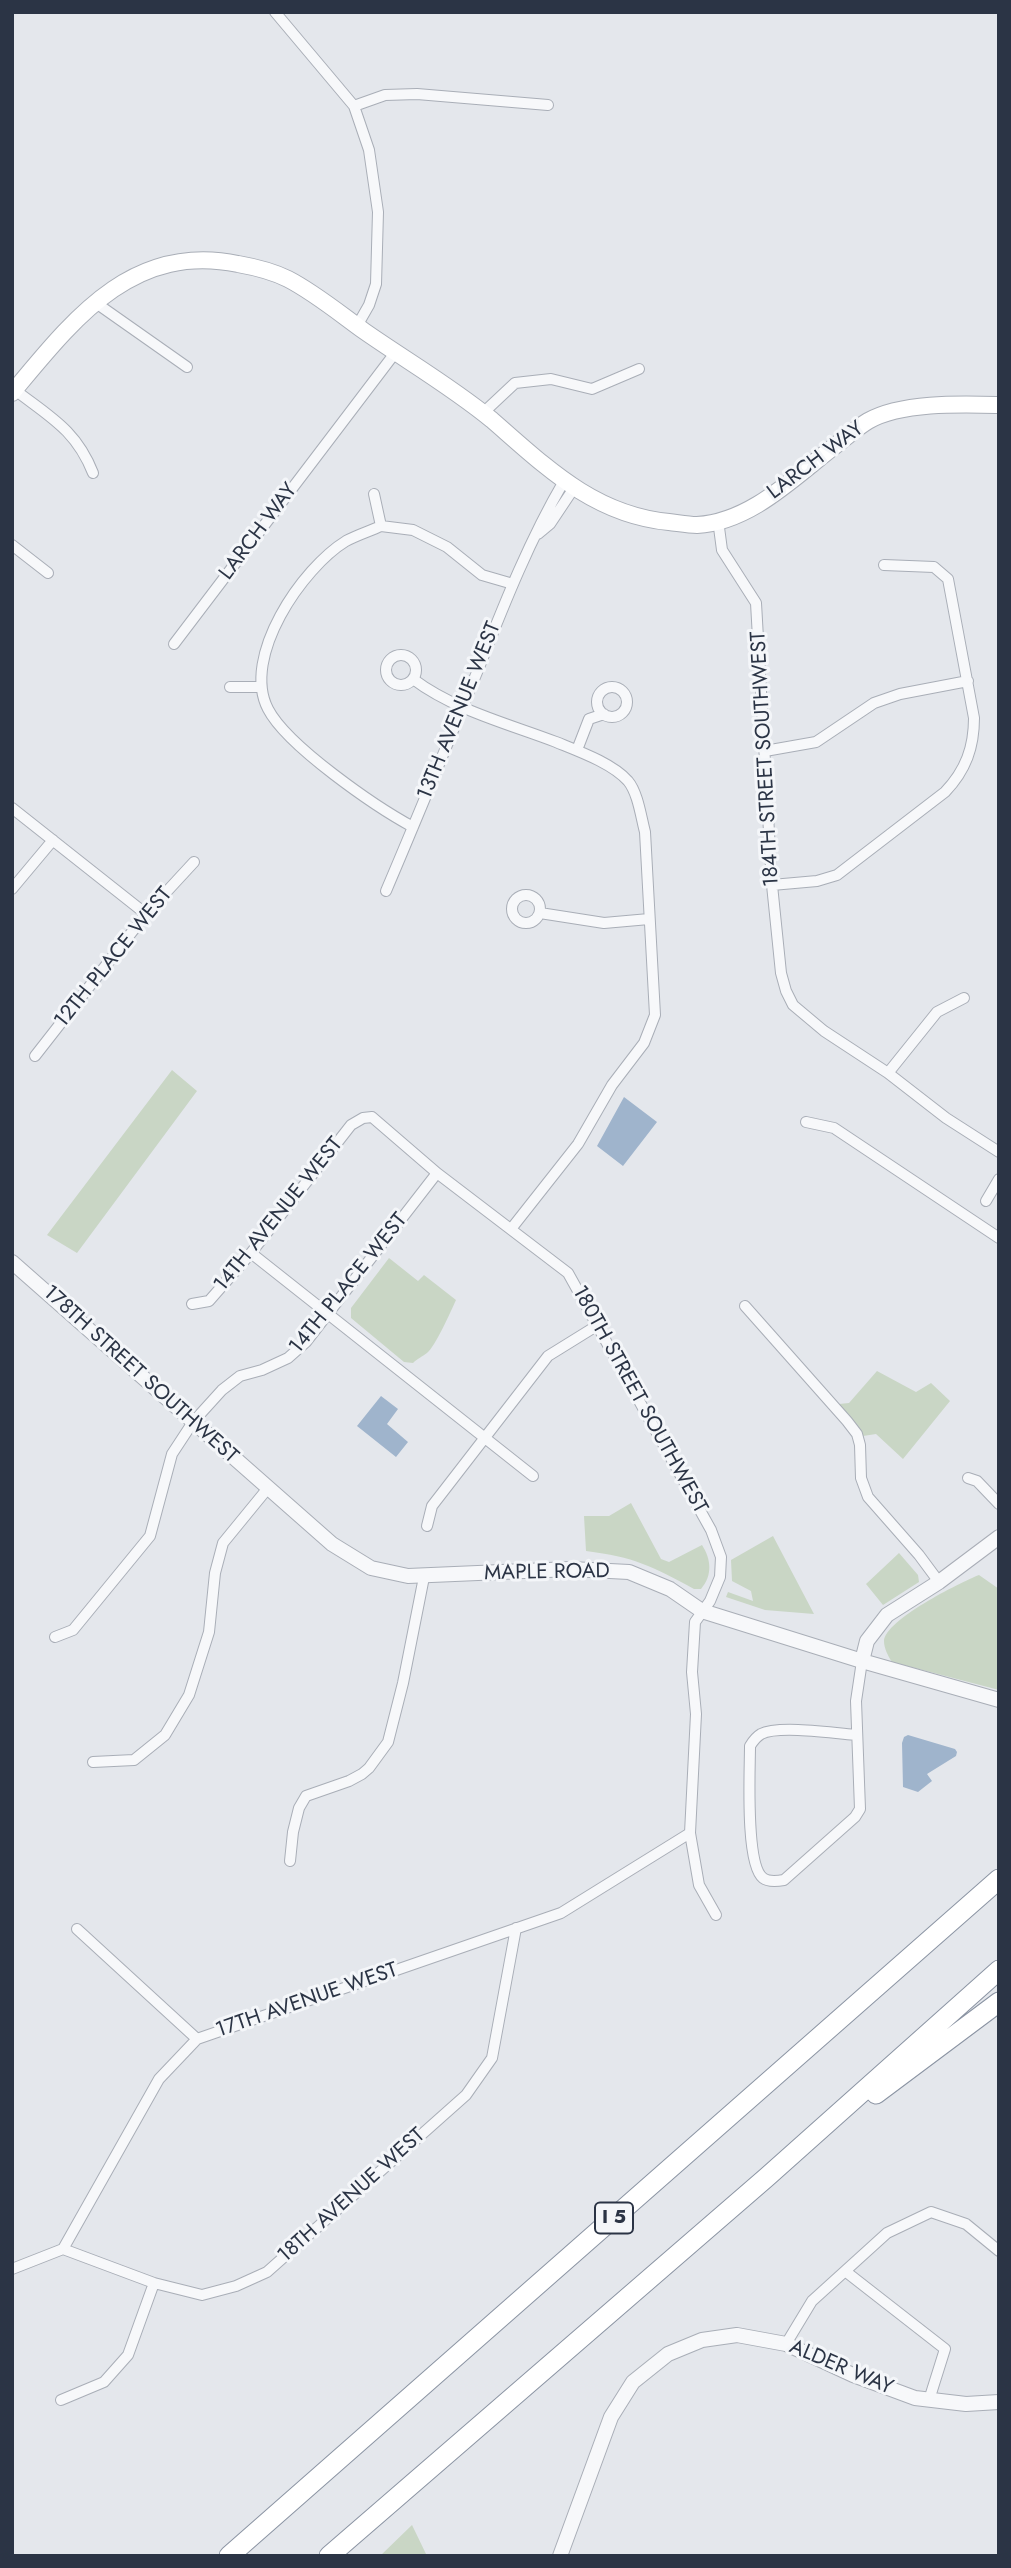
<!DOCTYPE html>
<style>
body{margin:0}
#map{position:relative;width:1011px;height:2568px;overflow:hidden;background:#e4e7ec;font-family:Jost,sans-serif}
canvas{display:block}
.frame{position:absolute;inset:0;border:14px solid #2b3445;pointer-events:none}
</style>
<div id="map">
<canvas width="1011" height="2568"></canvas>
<div class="frame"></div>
</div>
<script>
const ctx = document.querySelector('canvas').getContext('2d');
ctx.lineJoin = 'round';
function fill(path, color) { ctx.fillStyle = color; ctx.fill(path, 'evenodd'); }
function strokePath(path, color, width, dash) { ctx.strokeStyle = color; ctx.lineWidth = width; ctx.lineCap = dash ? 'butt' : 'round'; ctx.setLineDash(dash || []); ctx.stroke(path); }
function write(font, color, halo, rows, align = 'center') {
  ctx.font = font + ' Jost,sans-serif'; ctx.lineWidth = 6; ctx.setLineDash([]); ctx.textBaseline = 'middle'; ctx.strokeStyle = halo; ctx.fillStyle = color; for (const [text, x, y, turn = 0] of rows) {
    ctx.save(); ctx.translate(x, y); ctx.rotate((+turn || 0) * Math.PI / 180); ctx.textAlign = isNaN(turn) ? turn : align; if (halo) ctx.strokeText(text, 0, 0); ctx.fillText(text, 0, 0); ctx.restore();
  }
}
fill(new Path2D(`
 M 172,1070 L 197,1091 L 77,1253 L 47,1235 Z
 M 389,1258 L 418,1281 L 424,1275 L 456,1300 C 451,1311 435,1347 427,1353 C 422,1357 418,1358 413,1363 L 404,1362 L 351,1318 L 351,1308 Z
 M 877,1371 L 916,1392 L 931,1383 L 950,1401 L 903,1459 L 876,1434 L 863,1436 L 857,1425 L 839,1404 L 849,1403 Z
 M 631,1503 L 661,1559 L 669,1562 L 702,1545 C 711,1559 713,1575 701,1589 L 694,1589 C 652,1566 634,1557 586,1551 L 584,1516 L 609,1516 Z
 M 773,1536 L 814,1614 L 765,1610 L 726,1597 L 728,1592 L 753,1601 L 751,1591 L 732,1581 L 731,1560 Z
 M 899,1553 L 918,1575 L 919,1582 L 883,1605 L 866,1584 Z
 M 979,1575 L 999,1589 L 999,1690 L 892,1662 C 888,1656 884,1648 884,1641 C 885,1620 959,1583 979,1575 Z
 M 412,2525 L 427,2556 L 380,2556 Z`), '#c9d6c5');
fill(new Path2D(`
 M 624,1097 L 657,1122 L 623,1166 L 597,1146 Z
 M 381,1396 L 398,1409 L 387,1424 L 408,1442 L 396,1457 L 357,1426 Z
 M 908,1735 L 955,1749 L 957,1752 L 956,1756 L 927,1774 L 932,1781 L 918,1792 L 903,1787 L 902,1743 L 904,1737 Z`), '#9fb4cc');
const minor = new Path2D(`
 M 275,12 L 354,106 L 369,150 L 378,212 L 376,284 L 369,305 L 357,326
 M 354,106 L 385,95 L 417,94 L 548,105
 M 96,303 L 187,367
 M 15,390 C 50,417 76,430 93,473
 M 483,413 L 515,383 L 551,379 L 592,389 L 639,369
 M 374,494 L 381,526 L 413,530 L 447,547 L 482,575 L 513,584
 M 718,520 L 722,550 L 756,603 L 772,885 L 781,973 L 786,991 L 793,1005 L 824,1031 L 888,1073 L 946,1118 L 999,1152
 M 381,526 C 370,531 357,535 346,541 C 302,568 241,657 268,709 C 287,746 376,807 413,827
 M 538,534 L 550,524 L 574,488
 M 12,545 L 48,573
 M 174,644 L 395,353
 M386 670a15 15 0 1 1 30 0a15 15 0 1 1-30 0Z
 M 413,679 C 454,710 509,724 556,742 C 578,751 612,763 628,781 C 638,793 641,817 645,832 L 655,1015 L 644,1043 L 612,1085 L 578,1144 L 511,1229
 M 230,687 L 261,687
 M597 702a15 15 0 1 1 30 0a15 15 0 1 1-30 0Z
 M 577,750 L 589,719 L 604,714
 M 765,751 L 816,742 L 874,703 L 900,694 L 968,681
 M 12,808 L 146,914
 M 772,885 L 817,881 L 837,875 L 945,792 C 966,770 974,747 974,718 L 948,579 L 934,567 L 884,565
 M 12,889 L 53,840
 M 386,891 C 418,816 449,740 480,665 C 505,602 530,539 564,481
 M512 909a14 14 0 1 1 28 0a14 14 0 1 1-28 0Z
 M 540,913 L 604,923 L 649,919
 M 35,1056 L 146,914 L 194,862
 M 888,1073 L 937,1012 L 964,998
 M 806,1122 L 834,1128 L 999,1238
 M 986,1201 L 999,1179
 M 251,1253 L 533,1476
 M 745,1306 L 847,1421 L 857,1434 L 860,1445 L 861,1478 L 868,1497 L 919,1555 L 939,1582
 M 968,1478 L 977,1481 L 999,1504
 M 427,1526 L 432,1506 L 548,1356 L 598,1325
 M 55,1637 L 73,1630 L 150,1536 L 172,1454 L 193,1422 L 222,1390 L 240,1376 L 262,1370 L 288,1358 L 306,1342 L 437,1173
 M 856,1735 C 834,1733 778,1725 761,1734 C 756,1737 753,1741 750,1746 C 750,1770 745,1864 763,1878 C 768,1882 778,1881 784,1880 L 855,1817 L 860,1809 L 856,1701 L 862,1661
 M 93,1762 L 134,1760 L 165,1735 L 189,1695 L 209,1632 L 215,1573 L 223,1543 L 268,1488
 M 690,1833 L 699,1885 L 716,1915
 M 290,1861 L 293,1832 L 299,1808 L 306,1796 L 349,1781 L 362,1774 L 369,1768 L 388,1742 L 403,1683 L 424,1577
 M 77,1929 L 197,2039
 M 63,2249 L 154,2283 L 202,2295 L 236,2286 L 267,2272 L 466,2095 L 492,2058 L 516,1928
 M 12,2269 L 63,2249 L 159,2079 L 197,2039 L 561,1913 L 690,1833 L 696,1714 L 692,1672 L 695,1622 L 710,1601 L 720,1577 L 721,1557 L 711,1530 L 568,1273 L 437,1173 L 372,1117 L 363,1118 L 351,1125 L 251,1253 L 209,1301 L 192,1304
 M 845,2271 L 945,2349 L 929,2400
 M 786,2344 L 812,2301 L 887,2233 L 931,2212 L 966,2224 L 999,2251
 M 61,2400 L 104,2382 L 128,2355 L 154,2283`);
const tertiary = new Path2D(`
 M 12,1262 L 332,1544 L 371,1568 L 408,1576 L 571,1569 L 629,1572 L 670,1589 L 702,1611 L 862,1661 L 999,1700
 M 862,1661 L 867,1641 L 887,1615 L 939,1582 L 999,1537
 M 560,2556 L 611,2417 L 633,2382 L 668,2354 L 702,2340 L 737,2335 L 786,2344 L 853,2375 L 915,2398 L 966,2404 L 999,2402`);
const secondary = new Path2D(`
 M 12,393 C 73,320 132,242 238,264 C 255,267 272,271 288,279 C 315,293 339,313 364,331 C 407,361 452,387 492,420 C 546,467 594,515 669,522 C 678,523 688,525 697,525 C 753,522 798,473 840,442 C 849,435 858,427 868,421 C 901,402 961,404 999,405`);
const motorway = new Path2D(`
 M 876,2094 L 999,2002
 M 229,2556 L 999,1879
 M 329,2556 L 767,2177 L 999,1970`);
strokePath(minor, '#a9aeb7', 12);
strokePath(tertiary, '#a9aeb7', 16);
strokePath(secondary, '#a9aeb7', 18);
strokePath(motorway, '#8b94a3', 21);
strokePath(minor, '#f7f8fa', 10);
strokePath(tertiary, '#f7f8fa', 14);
strokePath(secondary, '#fff', 16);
strokePath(motorway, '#fff', 19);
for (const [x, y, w] of [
 [614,2218,38]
]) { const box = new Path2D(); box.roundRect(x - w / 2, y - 15.5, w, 31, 5); ctx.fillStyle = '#f4f6f9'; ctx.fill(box); strokePath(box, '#2b3445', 2); }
write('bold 19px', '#2b3445', null, [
 ["I 5",614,2218]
]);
write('21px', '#2b3445', '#f4f6f9', [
 ["LARCH WAY",816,461,-37],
 ["LARCH WAY",259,532,-53],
 ["13TH AVENUE WEST",460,711,-68],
 ["184TH STREET SOUTHWEST",766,759,-93],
 ["12TH PLACE WEST",114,958,-51],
 ["14TH AVENUE WEST",279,1215,-51],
 ["14TH PLACE WEST",349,1284,-51],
 ["178TH STREET SOUTHWEST",140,1375,42],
 ["180TH STREET SOUTHWEST",639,1400,61],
 ["MAPLE ROAD",547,1573,-1],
 ["17TH AVENUE WEST",307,2001,-19],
 ["18TH AVENUE WEST",352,2196,-42],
 ["ALDER WAY",841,2368,23]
]);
</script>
